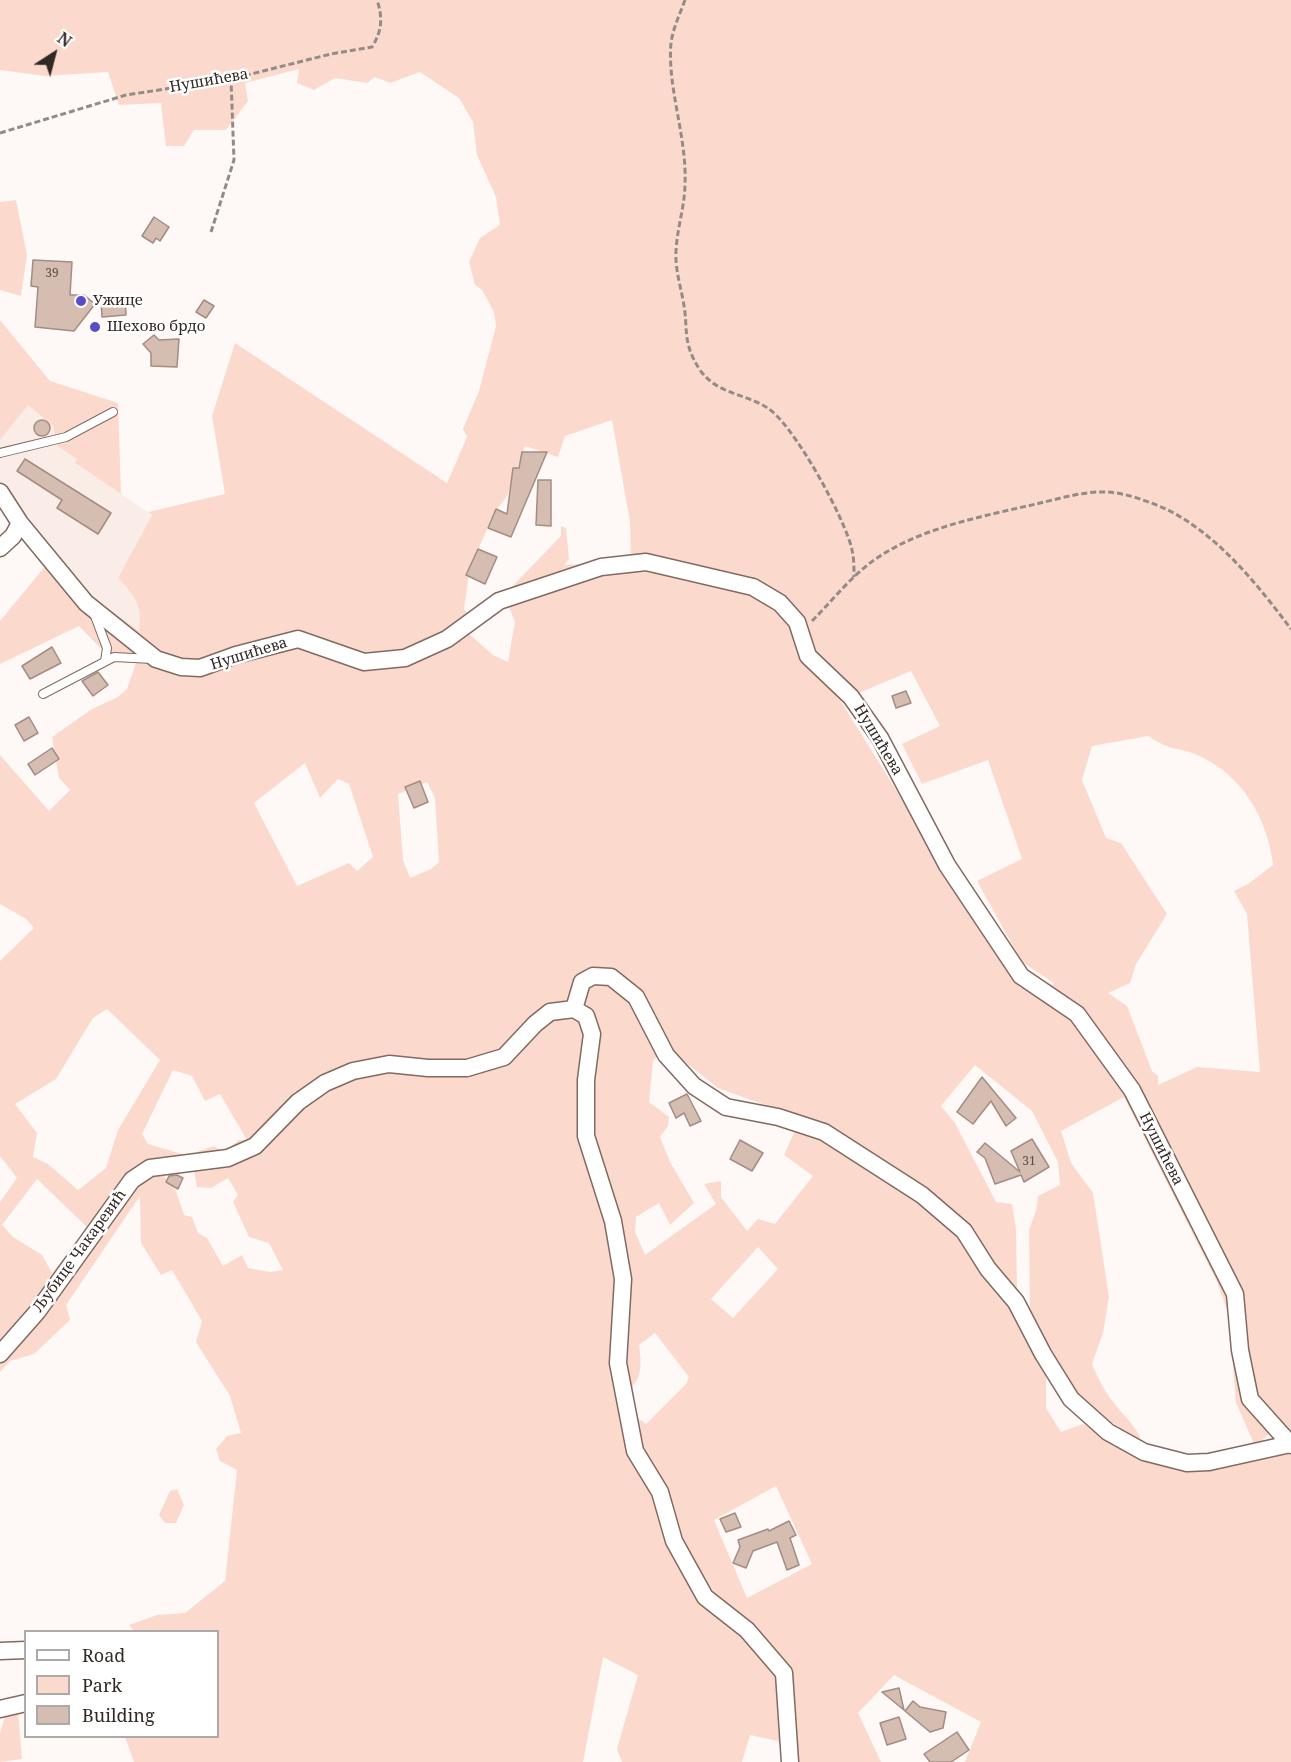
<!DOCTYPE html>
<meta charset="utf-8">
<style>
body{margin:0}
#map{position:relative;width:1291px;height:1762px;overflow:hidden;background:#fef8f6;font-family:"Noto Serif",serif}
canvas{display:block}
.legend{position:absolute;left:24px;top:1630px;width:195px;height:108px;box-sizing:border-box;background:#fff;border:2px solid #ada9a8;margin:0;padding:8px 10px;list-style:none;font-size:18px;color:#322925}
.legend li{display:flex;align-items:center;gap:12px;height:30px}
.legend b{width:30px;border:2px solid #ada9a8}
.north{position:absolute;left:24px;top:24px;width:60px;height:60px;-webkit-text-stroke:4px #fff;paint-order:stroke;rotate:36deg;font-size:16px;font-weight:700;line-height:24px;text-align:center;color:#322925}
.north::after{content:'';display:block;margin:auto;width:21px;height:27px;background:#322925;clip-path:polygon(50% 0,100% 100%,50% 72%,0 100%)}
</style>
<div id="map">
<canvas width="1291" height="1762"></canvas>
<ul class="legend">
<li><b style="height:8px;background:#fff"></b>Road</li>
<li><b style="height:16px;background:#fbdacd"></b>Park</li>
<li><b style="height:16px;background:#d6bdb2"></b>Building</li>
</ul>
<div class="north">N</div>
</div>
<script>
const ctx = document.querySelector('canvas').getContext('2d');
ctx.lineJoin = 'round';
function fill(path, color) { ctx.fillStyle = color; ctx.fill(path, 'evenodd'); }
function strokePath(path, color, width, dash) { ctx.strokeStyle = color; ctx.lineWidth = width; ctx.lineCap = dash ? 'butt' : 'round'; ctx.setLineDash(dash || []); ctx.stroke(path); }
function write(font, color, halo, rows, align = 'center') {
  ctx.font = font + ' "Noto Serif",serif'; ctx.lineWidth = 5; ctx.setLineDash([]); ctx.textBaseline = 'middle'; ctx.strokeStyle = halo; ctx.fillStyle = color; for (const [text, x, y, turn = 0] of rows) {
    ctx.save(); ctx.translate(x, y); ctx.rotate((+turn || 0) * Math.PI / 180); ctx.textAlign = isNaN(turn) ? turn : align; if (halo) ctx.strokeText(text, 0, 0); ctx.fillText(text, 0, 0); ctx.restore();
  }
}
fill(new Path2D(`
 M 27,404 L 53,426 L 57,446 L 77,459 L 76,464 L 152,515 L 118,578 L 137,598 L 141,613 L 139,631 L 84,593 L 0,490 L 0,440 Z`), '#faece6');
fill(new Path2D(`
 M 0,0 L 1291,0 L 1291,1432 L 1262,1398 L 1270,1433 L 1255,1446 L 1236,1403 L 1229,1315 L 1217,1282 L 1124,1097 L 1061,1131 L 1071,1163 L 1093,1193 L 1109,1297 L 1103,1333 L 1092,1364 C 1098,1378 1104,1391 1114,1403 C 1124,1417 1136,1425 1142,1442 L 1090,1408 L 1074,1390 L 1057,1366 L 1030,1311 L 1029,1230 L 1036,1211 L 1038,1196 L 1060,1185 L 1058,1162 L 1032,1111 L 975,1065 L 941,1106 L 955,1123 L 996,1202 L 1012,1204 L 1016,1229 L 1017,1291 L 1046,1369 L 1046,1408 L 1061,1432 L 1083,1424 L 1131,1452 L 1165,1464 L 1291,1452 L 1291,1762 L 965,1762 L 981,1722 L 894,1675 L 858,1713 L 881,1762 L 786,1762 L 778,1741 L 750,1735 L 742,1762 L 622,1762 L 617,1749 L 638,1675 L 603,1657 L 583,1762 L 134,1762 L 125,1737 L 218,1736 L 218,1632 L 134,1631 L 129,1625 L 157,1615 L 185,1613 L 225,1581 L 237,1470 L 220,1461 L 216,1449 L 227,1436 L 241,1433 L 230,1396 L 196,1342 L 202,1321 L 172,1270 L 161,1275 L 141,1243 L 140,1196 L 66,1305 L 70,1320 L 34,1354 L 10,1361 L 0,1372 L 0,1202 L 17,1178 L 0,1156 L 0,961 L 34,928 L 26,919 L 0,904 L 0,755 L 49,811 L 70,790 L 59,778 L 52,737 L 92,709 L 118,697 L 127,689 L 136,663 L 113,661 L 79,626 L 0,664 L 0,621 L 47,564 L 139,631 C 143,605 135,596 118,578 L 152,515 L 148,512 L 225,494 L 212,416 L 235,343 L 447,483 L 467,437 L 463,429 L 479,391 L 496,326 L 494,312 L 482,290 L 475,285 L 469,262 L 480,238 L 500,225 L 496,197 L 477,155 L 473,122 L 459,98 L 420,72 L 390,83 L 375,77 L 367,83 L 335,78 L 314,90 L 297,83 L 299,69 L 245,83 L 248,101 L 226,130 L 194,130 L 184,146 L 166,146 L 161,103 L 119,105 L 108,72 L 45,76 L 0,70 ZM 612,420 L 630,522 L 631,562 L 564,565 L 569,559 L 566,528 L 561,526 L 561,536 L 504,595 L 515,622 L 508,662 L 493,655 L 469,634 L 420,646 L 469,615 L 464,609 L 470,568 L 494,513 L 507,496 L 525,446 L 558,457 L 565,436 ZM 911,671 L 940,726 L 902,744 L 922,784 L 988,760 L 1022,859 L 977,881 L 1022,962 L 1054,983 L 1045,999 L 1025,987 L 1020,988 L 838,697 L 854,695 ZM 1148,736 C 1155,740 1164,746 1172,748 C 1180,750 1188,751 1195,754 C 1241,773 1267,817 1273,865 L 1248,884 L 1234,891 L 1247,914 L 1260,1072 L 1197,1067 L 1158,1085 L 1158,1076 L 1152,1071 L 1127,1006 L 1108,993 L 1130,983 L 1136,964 L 1167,914 L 1121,843 L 1106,838 L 1082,780 L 1092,746 ZM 305,763 L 320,798 L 338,779 L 349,784 L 373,857 L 357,871 L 349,863 L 297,886 L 254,803 ZM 427,782 L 435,798 L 439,862 L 431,869 L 410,878 L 403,860 L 398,794 ZM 107,1009 L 160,1060 L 118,1130 L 106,1168 L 78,1190 L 48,1164 L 33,1157 L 37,1133 L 15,1104 L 56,1079 L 93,1018 ZM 666,1047 L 718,1088 L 801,1118 L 784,1155 L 813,1176 L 775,1224 L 758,1219 L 747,1231 L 721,1197 L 721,1181 L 704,1184 L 716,1204 L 645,1255 L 635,1232 L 636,1217 L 659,1203 L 670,1225 L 694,1203 L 670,1162 L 660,1137 L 668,1126 L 669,1117 L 649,1102 L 653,1061 ZM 173,1070 L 192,1076 L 205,1101 L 220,1094 L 247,1140 L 239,1140 L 224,1152 L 214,1146 L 199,1151 L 192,1157 L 148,1144 L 142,1134 ZM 193,1166 L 197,1187 L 211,1188 L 228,1178 L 238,1195 L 233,1202 L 249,1237 L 269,1243 L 283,1270 L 270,1272 L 248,1268 L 242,1255 L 223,1266 L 207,1238 L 198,1233 L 192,1217 L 184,1215 L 176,1191 L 163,1175 ZM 37,1179 L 88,1228 L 52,1273 L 42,1255 L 13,1237 L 2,1225 ZM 758,1247 L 778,1269 L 733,1318 L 711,1299 ZM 655,1333 L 689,1377 L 686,1384 L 646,1424 L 634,1415 L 631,1388 C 643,1377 641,1359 639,1345 ZM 776,1486 L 812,1564 L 747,1598 L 714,1520 Z
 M 16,200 L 27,255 L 21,296 L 0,290 L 0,202 Z
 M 0,320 L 50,381 L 118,403 L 121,494 L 75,463 L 77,459 L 57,446 L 53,426 L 28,405 L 0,440 Z
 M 177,1489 L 184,1505 L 176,1523 L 165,1523 L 159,1515 L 170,1491 Z
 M 18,1711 L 22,1759 L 0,1762 L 0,1734 L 5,1716 Z`), '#fbdacd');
const building = new Path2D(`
 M 154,217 L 169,227 L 160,241 L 156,238 L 153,243 L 142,236 Z
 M 33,260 L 72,262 L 70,295 L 84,295 L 95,304 L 74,331 L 35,327 L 38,287 L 31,286 Z
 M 125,297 L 126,315 L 102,317 L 101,299 Z
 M 204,300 L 214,306 L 206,318 L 196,312 Z
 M 154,335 L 159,340 L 179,339 L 177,367 L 151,366 L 151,353 L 143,344 Z
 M34 428a8 8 0 1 1 16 0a8 8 0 1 1-16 0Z
 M 522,452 L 547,452 L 511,537 L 488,528 L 496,509 L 507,514 L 513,468 L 519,468 Z
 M 25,459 L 111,513 L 98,534 L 57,508 L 62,500 L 17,471 Z
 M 538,480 L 551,480 L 551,526 L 536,525 Z
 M 478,549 L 497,557 L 485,584 L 466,575 Z
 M 52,647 L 61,663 L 30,679 L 22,666 Z
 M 98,672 L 108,685 L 93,696 L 82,681 Z
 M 906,691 L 911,703 L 896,708 L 892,696 Z
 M 29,717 L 38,733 L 24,741 L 15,725 Z
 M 52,748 L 59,759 L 35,775 L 28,764 Z
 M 420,781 L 428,802 L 414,808 L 405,787 Z
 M 982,1077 L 1016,1118 L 1006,1126 L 991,1101 L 973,1124 L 957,1112 Z
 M 687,1094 L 701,1121 L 690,1126 L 684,1113 L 676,1118 L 669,1103 Z
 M 1032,1139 L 1049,1167 L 1024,1182 L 1021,1175 L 995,1184 L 985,1158 L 977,1152 L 985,1143 L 1020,1172 L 1011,1151 Z
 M 740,1140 L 763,1153 L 752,1171 L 730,1159 Z
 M 177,1175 L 183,1178 L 178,1189 L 166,1182 L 169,1176 Z
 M 735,1513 L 741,1527 L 726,1532 L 720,1519 Z
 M 789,1521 L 796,1535 L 790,1538 L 799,1565 L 787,1570 L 777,1542 L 753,1551 L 746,1568 L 733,1563 L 740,1547 L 738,1540 L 768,1529 L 769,1531 Z
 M 899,1688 L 904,1710 L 882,1692 Z
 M 913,1701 L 920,1707 L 946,1712 L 943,1728 L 930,1732 L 905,1711 Z
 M 899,1717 L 906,1739 L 887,1745 L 880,1723 Z
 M 957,1732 L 969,1750 L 951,1762 L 930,1762 L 924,1754 Z`);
fill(building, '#d6bdb2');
strokePath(building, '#a48c82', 1.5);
const lane = new Path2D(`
 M 0,453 L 66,437 L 113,412
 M 95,616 L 107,648 L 105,661
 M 43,694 L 114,657 L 153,659`);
const street = new Path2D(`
 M 0,492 L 20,523 L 86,603 L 156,659 L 181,667 L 200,668 L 236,655 L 298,639 L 364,662 L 405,658 L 447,639 L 499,601 L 601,567 L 646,562 L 753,587 L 780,603 L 797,622 L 808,656 L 851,697 L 880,738 L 947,865 L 1021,976 L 1077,1014 L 1132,1090 L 1235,1294 L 1240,1350 L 1250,1399 L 1291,1445
 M 0,548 L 13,536 L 20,523
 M 574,1009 L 582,982 L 593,976 L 611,977 L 636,997 L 666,1055 L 694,1086 L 726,1107 L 778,1117 L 824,1132 L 922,1195 L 964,1231 L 988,1269 L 1016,1302 L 1043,1354 L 1071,1399 L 1108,1432 L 1144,1452 L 1187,1463 L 1209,1462 L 1290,1444
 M 574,1009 L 586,1016 L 592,1034 L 586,1080 L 586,1136 L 613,1221 L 623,1279 L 618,1363 L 635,1451 L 660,1492 L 674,1541 L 705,1597 L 747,1630 L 784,1673 L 790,1762
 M 0,1354 L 37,1312 L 132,1180 L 150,1168 L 228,1158 L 255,1146 L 298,1102 L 325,1083 L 353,1071 L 389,1064 L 428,1068 L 467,1068 L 504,1057 L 535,1024 L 550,1012 L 574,1009
 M 0,1651 L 26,1650
 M 0,1709 L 26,1703`);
strokePath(lane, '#816a61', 10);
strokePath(street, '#816a61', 19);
strokePath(new Path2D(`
 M 685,0 C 680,14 673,28 671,43 C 667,87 687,137 685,183 C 685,206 677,228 676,251 C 675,268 680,284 683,300 C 689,329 681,341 700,370 C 717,394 743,393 766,407 C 792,421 846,520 852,550 C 854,558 854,568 854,577
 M 0,133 L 126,95 L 231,79 L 331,54 L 372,47 C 382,31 383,18 377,0
 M 211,232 L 234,160 L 231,79
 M 812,621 C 831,602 848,580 870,563 C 917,528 980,517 1036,504 C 1058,499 1083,491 1107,492 C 1127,493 1150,502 1168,510 C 1219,536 1257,584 1291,629`), '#938b88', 3, [6, 3]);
strokePath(lane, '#fff', 8);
strokePath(street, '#fff', 16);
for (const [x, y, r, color] of [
 [81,301,6,"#594dc5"],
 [95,327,6,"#594dc5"]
]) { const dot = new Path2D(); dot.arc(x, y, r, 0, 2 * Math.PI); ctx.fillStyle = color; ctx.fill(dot); strokePath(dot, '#fff', 2); }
write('12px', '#5b4e48', null, [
 ["39",52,274],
 ["31",1029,1162]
]);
write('15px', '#322925', '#fff', [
 ["Нушићева",209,81,-10],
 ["Нушићева",249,654,-17],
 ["Нушићева",878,740,59],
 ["Нушићева",1161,1149,63],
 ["Љубице Чакаревић",80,1251,-54]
]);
write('15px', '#322925', '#fff', [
 ["Ужице",93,301],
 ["Шехово брдо",107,327]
], 'left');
</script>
